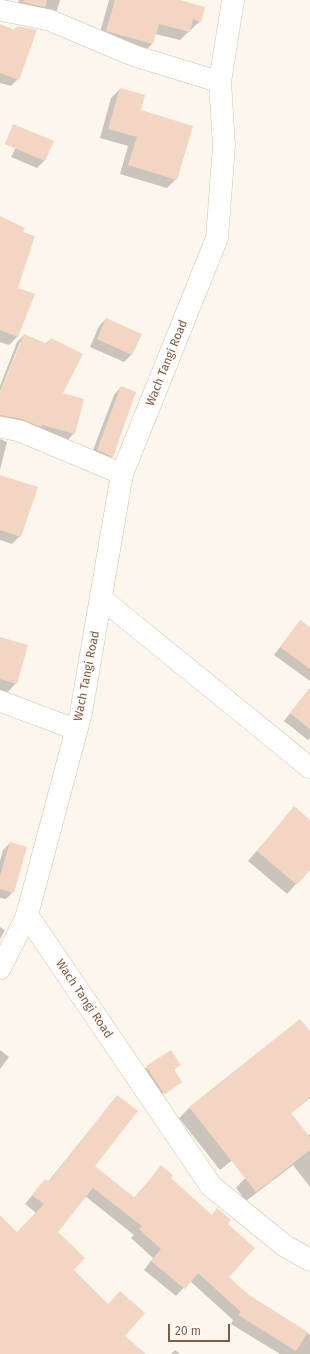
<!DOCTYPE html>
<style>
body{margin:0}
#map{position:relative;width:310px;height:1354px;overflow:hidden;background:#fdf6ec;font-family:"Fira Sans",sans-serif}
canvas{display:block}
.scale{position:absolute;left:168px;top:1324px;width:62px;height:18px;box-sizing:border-box;border:2px solid #7a5c4d;border-top:0;padding-left:5px;font-size:12px;line-height:14px;white-space:nowrap;color:#7a5c4d;-webkit-text-stroke:3px #fffaf3;paint-order:stroke}
</style>
<div id="map">
<canvas width="310" height="1354"></canvas>
<div class="scale">20 m</div>
</div>
<script>
const ctx = document.querySelector('canvas').getContext('2d');
ctx.lineJoin = 'round';
function fill(path, color) { ctx.fillStyle = color; ctx.fill(path, 'evenodd'); }
function strokePath(path, color, width, dash) { ctx.strokeStyle = color; ctx.lineWidth = width; ctx.lineCap = dash ? 'butt' : 'round'; ctx.setLineDash(dash || []); ctx.stroke(path); }
function write(font, color, halo, rows, align = 'center') {
  ctx.font = font + ' "Fira Sans",sans-serif'; ctx.lineWidth = 3; ctx.setLineDash([]); ctx.textBaseline = 'middle'; ctx.strokeStyle = halo; ctx.fillStyle = color; for (const [text, x, y, turn = 0] of rows) {
    ctx.save(); ctx.translate(x, y); ctx.rotate((+turn || 0) * Math.PI / 180); ctx.textAlign = isNaN(turn) ? turn : align; if (halo) ctx.strokeText(text, 0, 0); ctx.fillText(text, 0, 0); ctx.restore();
  }
}
fill(new Path2D(`
 M 19,0 L 60,0 L 57,10 L 50,17 L 16,9 Z
 M 109,0 L 177,0 L 200,21 L 180,40 L 155,34 L 152,44 L 143,53 L 98,40 Z
 M 0,25 L 14,30 L 17,27 L 18,79 L 11,86 L 0,83 Z
 M 120,89 L 140,111 L 176,179 L 167,188 L 120,174 L 128,146 L 100,138 L 111,98 Z
 M 21,138 L 52,141 L 44,161 L 37,168 L 11,157 Z
 M 0,217 L 17,288 L 34,294 L 17,337 L 9,345 L 0,342 Z
 M 106,319 L 132,354 L 124,362 L 90,347 L 99,326 Z
 M 24,335 L 45,344 L 51,339 L 62,394 L 74,433 L 68,440 L 0,423 L 0,397 L 22,342 L 20,342 L 0,392 L 0,386 L 17,342 Z
 M 121,387 L 135,393 L 112,457 L 105,464 L 90,458 L 114,395 Z
 M 0,439 L 7,442 L 0,470 Z
 M 0,476 L 20,536 L 12,544 L 0,540 Z
 M 300,621 L 310,628 L 310,681 L 274,655 Z
 M 0,638 L 16,683 L 8,692 L 0,690 Z
 M 310,688 L 310,738 L 308,740 L 284,721 Z
 M 294,808 L 310,821 L 310,868 L 287,894 L 248,861 Z
 M 10,843 L 13,892 L 6,899 L 0,898 L 0,861 L 3,850 Z
 M 0,927 L 5,930 L 0,939 Z
 M 310,1033 L 310,1098 L 220,1170 L 179,1118 L 190,1107 Z
 M 0,1050 L 9,1057 L 0,1069 Z
 M 171,1052 L 179,1065 L 173,1071 L 180,1082 L 173,1089 L 156,1100 L 139,1074 L 147,1067 ZM 174,1086 L 174,1088 L 160,1097 L 159,1096 Z
 M 117,1096 L 93,1166 L 134,1198 L 161,1167 L 169,1179 L 211,1216 L 217,1209 L 227,1224 L 227,1277 L 249,1296 L 310,1335 L 310,1354 L 280,1354 L 231,1324 L 233,1320 L 190,1281 L 176,1296 L 144,1270 L 153,1258 L 131,1238 L 134,1235 L 85,1196 L 57,1232 L 72,1270 L 123,1336 L 144,1354 L 0,1354 L 0,1217 L 17,1233 L 36,1213 L 25,1204 L 45,1180 L 48,1182 Z
 M 310,1134 L 310,1187 L 293,1165 L 246,1201 L 236,1188 L 245,1178 Z
 M 175,1350 L 180,1354 L 171,1354 Z`), '#0003');
fill(new Path2D(`
 M 24,0 L 47,0 L 45,7 L 23,2 Z
 M 115,0 L 180,0 L 205,7 L 201,22 L 193,19 L 190,32 L 159,24 L 153,44 L 106,31 Z
 M 0,24 L 15,30 L 17,26 L 37,30 L 19,80 L 0,73 Z
 M 120,88 L 145,95 L 141,110 L 193,126 L 177,180 L 128,165 L 137,137 L 108,129 Z
 M 13,124 L 54,141 L 45,161 L 5,144 Z
 M 0,216 L 25,228 L 23,232 L 35,236 L 18,288 L 35,294 L 18,337 L 0,330 Z
 M 106,318 L 142,334 L 132,355 L 97,339 Z
 M 24,334 L 47,344 L 51,338 L 83,354 L 63,393 L 84,399 L 75,434 L 42,425 L 41,427 L 22,419 L 0,415 L 0,393 Z
 M 121,386 L 136,392 L 113,457 L 97,450 Z
 M 0,475 L 38,487 L 21,537 L 0,530 Z
 M 300,620 L 310,627 L 310,669 L 280,647 Z
 M 0,637 L 28,645 L 17,684 L 0,679 Z
 M 310,689 L 310,729 L 290,713 Z
 M 294,806 L 310,820 L 310,870 L 297,885 L 257,851 Z
 M 10,842 L 27,847 L 14,893 L 0,889 L 0,876 Z
 M 300,1019 L 310,1031 L 310,1097 L 291,1113 L 310,1137 L 310,1150 L 256,1192 L 189,1107 Z
 M 171,1050 L 181,1065 L 174,1069 L 182,1082 L 164,1094 L 146,1066 Z
 M 117,1095 L 138,1111 L 95,1166 L 135,1198 L 161,1165 L 173,1175 L 171,1178 L 212,1215 L 217,1208 L 231,1220 L 228,1224 L 255,1248 L 229,1277 L 249,1295 L 308,1332 L 296,1351 L 238,1315 L 241,1312 L 198,1273 L 185,1289 L 151,1261 L 161,1249 L 139,1229 L 142,1226 L 93,1188 L 58,1232 L 85,1258 L 74,1270 L 108,1304 L 120,1291 L 145,1313 L 125,1336 L 146,1354 L 0,1354 L 0,1215 L 17,1232 L 44,1204 L 32,1195 L 45,1179 L 49,1182 Z`), '#f3d5c3');
const street = new Path2D(`
 M 0,10 L 49,20 L 135,56 L 220,82
 M 0,427 L 20,431 L 122,474
 M 101,598 L 310,768
 M 0,701 L 77,730
 M 0,969 L 27,915`);
const secondary = new Path2D(`
 M 233,0 L 220,82 L 224,146 L 217,238 L 122,474 L 81,713 L 27,915 L 211,1186 L 285,1246 L 310,1260`);
strokePath(street, '#d1beb0', 22);
strokePath(secondary, '#d6c0b0', 23);
strokePath(street, '#fff', 21);
strokePath(secondary, '#fff', 22);
write('12px', '#7a5c4d', '#fffaf3', [
 ["Wach Tangi Road",167,363,-68],
 ["Wach Tangi Road",87,676,-79],
 ["Wach Tangi Road",84,999,56]
]);
</script>
